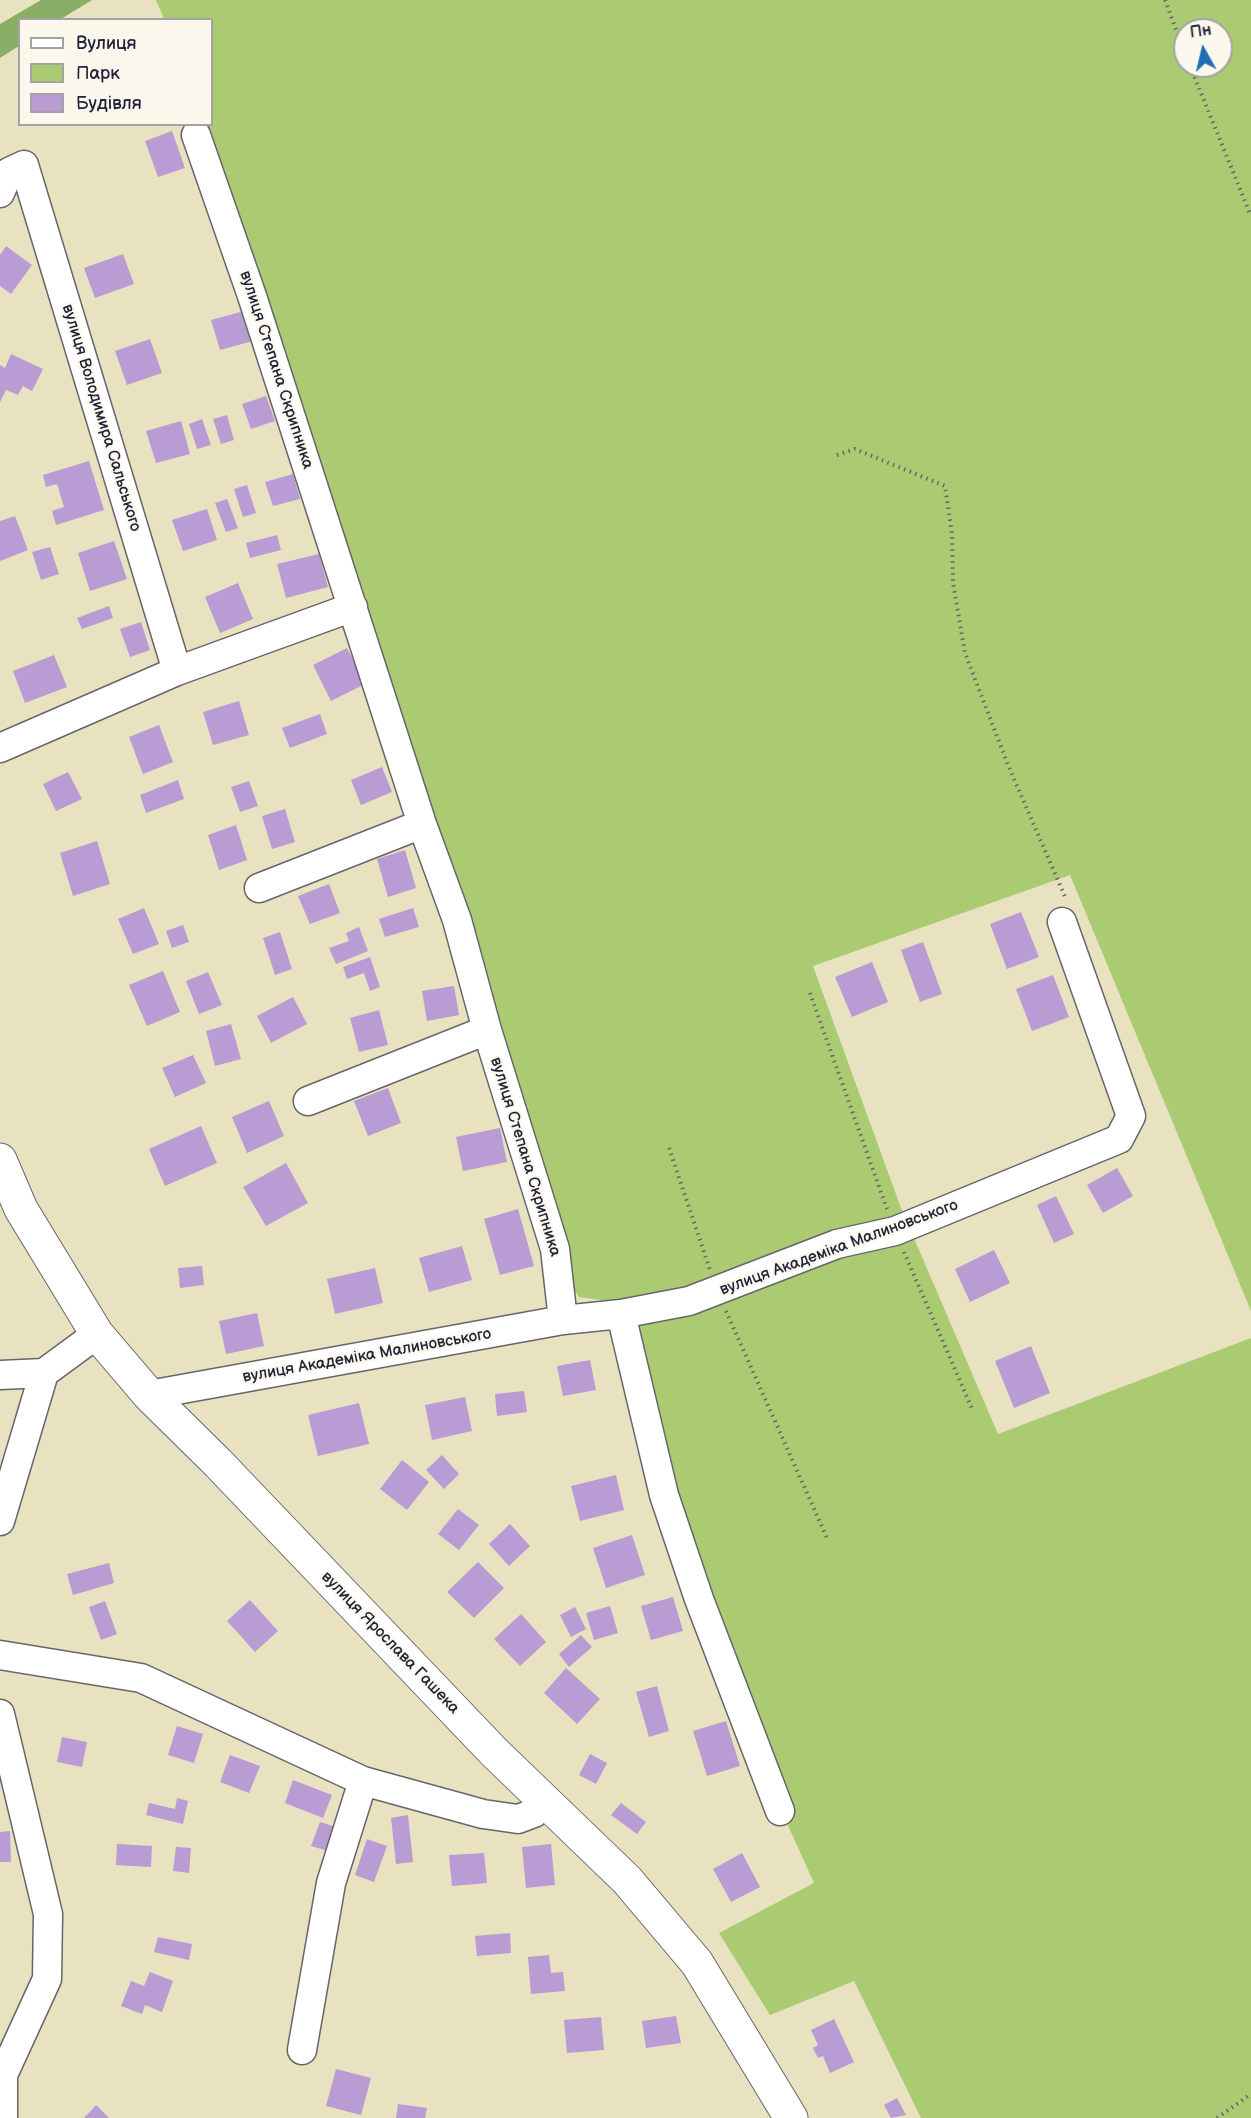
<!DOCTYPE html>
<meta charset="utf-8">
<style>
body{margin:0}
#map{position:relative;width:1251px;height:2118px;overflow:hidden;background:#e8e2c0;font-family:"Balsamiq Sans",sans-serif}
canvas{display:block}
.legend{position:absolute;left:18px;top:18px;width:195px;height:108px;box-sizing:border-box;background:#fbf7ec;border:2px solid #a4a2a5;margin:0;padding:8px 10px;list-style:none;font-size:18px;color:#22223b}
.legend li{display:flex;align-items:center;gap:12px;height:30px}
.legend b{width:30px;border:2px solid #a4a2a5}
.north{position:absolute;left:1173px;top:18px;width:60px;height:60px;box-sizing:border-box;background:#fbf7ec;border:2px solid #a4a2a5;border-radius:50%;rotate:352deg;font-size:16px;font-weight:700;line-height:24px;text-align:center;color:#22223b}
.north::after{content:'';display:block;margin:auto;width:21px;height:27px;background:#1f6fb2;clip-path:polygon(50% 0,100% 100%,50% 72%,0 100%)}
</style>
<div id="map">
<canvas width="1251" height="2118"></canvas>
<ul class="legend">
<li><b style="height:8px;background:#fff"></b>Вулиця</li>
<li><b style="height:16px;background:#abcb73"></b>Парк</li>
<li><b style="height:16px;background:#b99cd3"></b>Будівля</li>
</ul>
<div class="north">Пн</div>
</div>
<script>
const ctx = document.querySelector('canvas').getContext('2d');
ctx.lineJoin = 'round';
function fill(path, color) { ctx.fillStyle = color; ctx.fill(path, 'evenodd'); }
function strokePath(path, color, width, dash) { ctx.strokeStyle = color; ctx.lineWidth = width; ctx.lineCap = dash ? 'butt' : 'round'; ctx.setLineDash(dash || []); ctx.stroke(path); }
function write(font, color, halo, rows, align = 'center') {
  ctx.font = font + ' "Balsamiq Sans",sans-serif'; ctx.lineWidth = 4.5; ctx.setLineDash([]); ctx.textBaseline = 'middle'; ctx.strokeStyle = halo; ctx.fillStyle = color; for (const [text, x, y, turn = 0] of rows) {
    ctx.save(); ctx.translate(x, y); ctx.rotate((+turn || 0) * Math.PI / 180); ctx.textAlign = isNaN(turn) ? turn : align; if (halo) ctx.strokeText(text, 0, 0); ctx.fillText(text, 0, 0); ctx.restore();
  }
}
fill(new Path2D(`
 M 156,0 L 1251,0 L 1251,1311 L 1070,875 L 813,966 L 901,1208 L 998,1434 L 1251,1338 L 1251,2118 L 921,2118 L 854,1981 L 770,2015 L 719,1933 L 814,1883 L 771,1788 L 614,1302 L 579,1297 L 564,1275 L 364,594 C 313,436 253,282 202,125 L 212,124 L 212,20 L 164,19 ZM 1185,30 L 1221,30 L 1221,66 L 1185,66 Z`), '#abcb73');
fill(new Path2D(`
 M 41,0 L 92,0 L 61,19 L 20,20 L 19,46 L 0,58 L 0,24 Z`), '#88af65');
fill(new Path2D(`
 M 172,131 L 185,168 L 158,177 L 145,141 Z
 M 6,246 L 32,265 L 11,294 L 0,286 L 0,255 Z
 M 123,254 L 134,284 L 95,298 L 84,268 Z
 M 244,311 L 253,341 L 220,350 L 211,320 Z
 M 150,339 L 162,373 L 127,385 L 115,351 Z
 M 11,354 L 43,369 L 32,391 L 23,386 L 18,395 L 6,390 L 0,402 L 0,365 L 5,368 Z
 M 266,396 L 275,421 L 251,429 L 242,404 Z
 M 227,415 L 234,440 L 221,444 L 213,419 Z
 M 202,419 L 211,445 L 197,449 L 189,424 Z
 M 181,421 L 190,454 L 156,463 L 146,431 Z
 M 89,461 L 104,510 L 56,525 L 52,511 L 64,507 L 57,484 L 46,487 L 43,475 Z
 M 293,474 L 300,499 L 273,506 L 265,482 Z
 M 247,485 L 256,513 L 243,517 L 234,489 Z
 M 227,499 L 238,528 L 226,532 L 215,503 Z
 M 207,509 L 217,540 L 183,551 L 172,520 Z
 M 15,516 L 28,550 L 0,561 L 0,521 Z
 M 277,535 L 281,550 L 250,558 L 246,543 Z
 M 114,541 L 127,579 L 90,591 L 78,553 Z
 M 50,547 L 59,574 L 41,580 L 32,552 Z
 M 319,554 L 328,587 L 286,598 L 277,564 Z
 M 238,583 L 253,619 L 220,633 L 205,597 Z
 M 109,606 L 113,618 L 82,629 L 77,618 Z
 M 141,622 L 150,650 L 130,657 L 120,629 Z
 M 347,648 L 365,684 L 331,701 L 313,665 Z
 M 54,655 L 67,687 L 25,703 L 13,671 Z
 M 239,701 L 249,735 L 213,745 L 203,712 Z
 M 320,714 L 327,734 L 290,748 L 282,728 Z
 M 159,725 L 173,762 L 143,774 L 129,737 Z
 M 382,767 L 392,792 L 361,805 L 351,780 Z
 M 68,772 L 82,799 L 56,811 L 43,784 Z
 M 178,780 L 184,799 L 146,813 L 140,795 Z
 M 249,781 L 258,806 L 240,812 L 231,787 Z
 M 285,809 L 295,842 L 272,849 L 262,816 Z
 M 236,825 L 247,860 L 219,870 L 208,835 Z
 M 97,841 L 110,884 L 73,896 L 60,853 Z
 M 405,850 L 416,888 L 388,897 L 377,859 Z
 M 329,884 L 340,913 L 310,924 L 298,896 Z
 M 144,908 L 159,944 L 133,954 L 118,919 Z
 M 413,908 L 419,927 L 385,937 L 379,919 Z
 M 1021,912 L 1039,957 L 1007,969 L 990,924 Z
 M 183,925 L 189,942 L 172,948 L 166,931 Z
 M 359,927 L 368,951 L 336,964 L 329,948 L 349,941 L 346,933 Z
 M 280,932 L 292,969 L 275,975 L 263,938 Z
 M 923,942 L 942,994 L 920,1002 L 901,950 Z
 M 370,957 L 380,987 L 370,991 L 364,973 L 347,979 L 343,967 Z
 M 872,962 L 888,1002 L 852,1017 L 835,977 Z
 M 163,971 L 180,1012 L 147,1026 L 129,985 Z
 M 208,972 L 222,1005 L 199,1014 L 186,981 Z
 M 1053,975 L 1069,1017 L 1032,1031 L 1016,989 Z
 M 454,986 L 459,1015 L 427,1021 L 422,991 Z
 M 293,997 L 307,1024 L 271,1043 L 257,1016 Z
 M 379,1010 L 388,1045 L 359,1052 L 350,1018 Z
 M 231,1024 L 241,1059 L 215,1066 L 206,1031 Z
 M 193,1055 L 206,1083 L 175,1097 L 162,1068 Z
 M 388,1088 L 401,1123 L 368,1136 L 354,1101 Z
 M 269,1101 L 284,1136 L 247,1153 L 232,1117 Z
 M 201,1126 L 217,1163 L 165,1186 L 149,1149 Z
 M 500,1128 L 507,1162 L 463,1171 L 456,1137 Z
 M 286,1163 L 308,1203 L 266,1226 L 243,1187 Z
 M 1117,1168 L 1133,1196 L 1103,1213 L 1087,1185 Z
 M 1056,1196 L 1074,1234 L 1054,1243 L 1037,1205 Z
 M 518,1209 L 534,1266 L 500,1275 L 484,1219 Z
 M 462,1246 L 472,1280 L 429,1292 L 419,1258 Z
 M 994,1250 L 1010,1283 L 970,1302 L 955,1269 Z
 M 202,1266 L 204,1285 L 180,1288 L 178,1268 Z
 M 375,1268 L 383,1303 L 335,1314 L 327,1279 Z
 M 257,1313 L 264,1346 L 226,1354 L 219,1321 Z
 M 1031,1346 L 1050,1393 L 1014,1408 L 995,1361 Z
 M 590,1360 L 596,1390 L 563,1396 L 557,1366 Z
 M 524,1391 L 527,1412 L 497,1416 L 495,1394 Z
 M 465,1397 L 472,1431 L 432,1440 L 425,1405 Z
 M 359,1403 L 369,1444 L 318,1456 L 308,1415 Z
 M 442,1455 L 459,1474 L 444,1489 L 426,1470 Z
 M 402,1460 L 429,1482 L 407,1510 L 380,1489 Z
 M 616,1475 L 624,1510 L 580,1521 L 571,1486 Z
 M 458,1509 L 479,1525 L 459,1550 L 438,1534 Z
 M 510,1524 L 530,1546 L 509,1566 L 489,1544 Z
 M 632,1535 L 645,1575 L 606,1588 L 593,1548 Z
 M 478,1562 L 504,1588 L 474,1618 L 447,1592 Z
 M 109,1563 L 114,1583 L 73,1595 L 67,1574 Z
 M 673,1597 L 683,1631 L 651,1640 L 641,1606 Z
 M 250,1600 L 278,1631 L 255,1652 L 227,1621 Z
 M 105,1601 L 117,1634 L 101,1640 L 89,1607 Z
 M 610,1606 L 618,1633 L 594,1640 L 586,1613 Z
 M 575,1607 L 586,1629 L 571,1637 L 560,1615 Z
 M 521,1614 L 546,1642 L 520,1666 L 494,1639 Z
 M 581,1635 L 592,1647 L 569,1667 L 559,1654 Z
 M 566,1668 L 600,1699 L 577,1724 L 544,1693 Z
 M 657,1686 L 669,1731 L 649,1737 L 636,1692 Z
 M 726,1721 L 740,1766 L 707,1776 L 693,1731 Z
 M 177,1726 L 203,1734 L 194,1763 L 168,1755 Z
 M 62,1737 L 87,1742 L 82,1767 L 57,1762 Z
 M 590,1754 L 607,1763 L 596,1784 L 579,1775 Z
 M 230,1755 L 260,1766 L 249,1793 L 220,1782 Z
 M 293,1780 L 332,1795 L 323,1818 L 285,1803 Z
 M 177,1798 L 188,1801 L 183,1824 L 146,1815 L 149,1803 L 175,1809 Z
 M 621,1803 L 646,1822 L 637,1834 L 611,1815 Z
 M 408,1815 L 413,1862 L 396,1864 L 391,1818 Z
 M 320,1822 L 336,1827 L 328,1851 L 311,1846 Z
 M 10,1831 L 11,1862 L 0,1862 L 0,1832 Z
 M 367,1839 L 387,1846 L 374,1882 L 355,1875 Z
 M 117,1844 L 152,1846 L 151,1867 L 116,1865 Z
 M 551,1844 L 555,1885 L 526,1888 L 522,1847 Z
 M 176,1847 L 191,1848 L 189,1873 L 173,1871 Z
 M 484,1853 L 487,1883 L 452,1886 L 449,1855 Z
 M 742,1853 L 760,1887 L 731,1902 L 713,1869 Z
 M 510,1933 L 511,1953 L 477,1956 L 475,1936 Z
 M 158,1937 L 192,1944 L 189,1960 L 154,1952 Z
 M 549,1955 L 551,1973 L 563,1972 L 565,1991 L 531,1994 L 528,1957 Z
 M 150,1972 L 173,1981 L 162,2012 L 145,2005 L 142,2014 L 121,2006 L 131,1981 L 144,1986 Z
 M 676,2016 L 681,2043 L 646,2048 L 642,2021 Z
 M 601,2017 L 604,2050 L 567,2053 L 564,2020 Z
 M 834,2019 L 854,2062 L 830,2073 L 823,2056 L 818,2058 L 813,2048 L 818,2045 L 811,2030 Z
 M 336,2069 L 371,2078 L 361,2115 L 326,2106 Z
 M 897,2098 L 906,2115 L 891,2118 L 884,2105 Z
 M 398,2104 L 427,2108 L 425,2118 L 396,2118 Z
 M 96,2105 L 109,2118 L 84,2118 Z`), '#b99cd3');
const minor = new Path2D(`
 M 196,135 L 252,296 L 422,824 L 457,920 L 487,1030 L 555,1249 L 563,1320
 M 0,193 L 9,172 L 24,165 L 177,671
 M 0,748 L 177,671 L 353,607
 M 259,888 L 422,824
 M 308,1101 L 487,1030
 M 621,1314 L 689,1301 L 837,1244 L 895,1231 L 1119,1139 L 1131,1116 L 1062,922
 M 0,1375 L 44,1373
 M 149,1395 L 563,1320 L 621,1314 L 664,1495 L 699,1599 L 780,1811
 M 0,1521 L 44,1373 L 97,1334
 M 0,1655 L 141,1678 L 363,1781 L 483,1814 L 518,1819 L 534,1813 L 545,1801
 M 0,1714 L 48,1914 L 47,1979 L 3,2075 L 3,2118
 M 302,2050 L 331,1883 L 363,1781`);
const major = new Path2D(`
 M 0,1160 L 21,1209 L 97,1334 L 149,1395 L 218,1463 L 494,1752 L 627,1880 L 697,1963 L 791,2118`);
strokePath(minor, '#67656a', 31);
strokePath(major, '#67656a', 35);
strokePath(new Path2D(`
 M 1165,0 L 1185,54
 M 1190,66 L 1251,216
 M 837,455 L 855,449 L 945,486 L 952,534 L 953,583 L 965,653 L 1008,765 L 1066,899
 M 810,993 L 887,1209
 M 669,1148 L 710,1270
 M 904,1252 L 973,1411
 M 726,1311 L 827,1538
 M 1217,2118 L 1251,2094`), '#67656a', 4, [1.5, 4.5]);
strokePath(minor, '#fff', 28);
strokePath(major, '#fff', 33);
write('16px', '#22223b', '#fbf7ec', [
 ["вулиця Степана Скрипника",276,370,72],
 ["вулиця Володимира Сальського",101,418,73],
 ["вулиця Степана Скрипника",525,1157,73],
 ["вулиця Академіка Малиновського",839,1248,-20],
 ["вулиця Академіка Малиновського",367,1356,-10],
 ["вулиця Ярослава Гашека",390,1643,46]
]);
</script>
